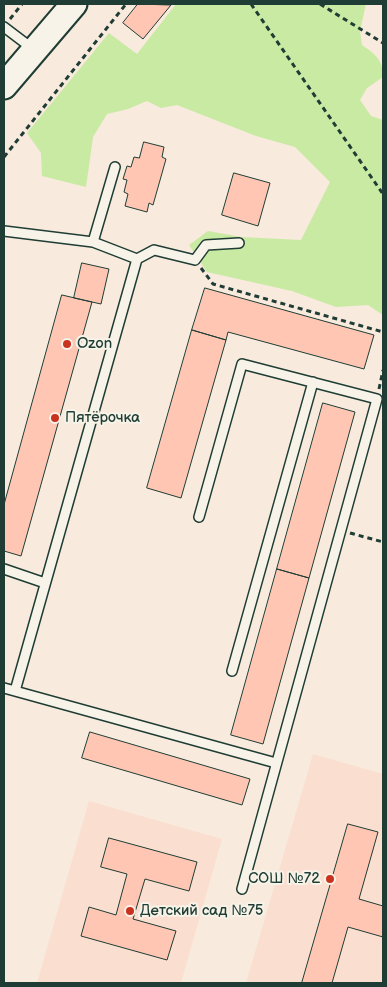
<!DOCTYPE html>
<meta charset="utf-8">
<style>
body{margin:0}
#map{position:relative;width:387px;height:987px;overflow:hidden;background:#f8eadd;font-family:"Balsamiq Sans",sans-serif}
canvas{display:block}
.frame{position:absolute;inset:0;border:5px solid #1f3d34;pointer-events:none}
</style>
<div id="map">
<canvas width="387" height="987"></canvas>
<div class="frame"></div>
</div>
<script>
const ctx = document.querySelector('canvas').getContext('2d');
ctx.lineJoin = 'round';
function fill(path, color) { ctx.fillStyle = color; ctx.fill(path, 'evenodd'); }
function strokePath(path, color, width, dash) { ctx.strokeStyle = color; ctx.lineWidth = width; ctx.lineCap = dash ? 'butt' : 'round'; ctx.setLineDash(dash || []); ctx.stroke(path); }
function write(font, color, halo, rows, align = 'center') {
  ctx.font = font + ' "Balsamiq Sans",sans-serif'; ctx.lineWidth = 4; ctx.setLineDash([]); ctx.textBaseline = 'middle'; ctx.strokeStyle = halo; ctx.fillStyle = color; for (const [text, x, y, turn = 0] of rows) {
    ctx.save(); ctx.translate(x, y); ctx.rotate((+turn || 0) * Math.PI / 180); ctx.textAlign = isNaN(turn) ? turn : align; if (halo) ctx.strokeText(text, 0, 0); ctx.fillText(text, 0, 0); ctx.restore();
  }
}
fill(new Path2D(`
 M 313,754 L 383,774 L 383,983 L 246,983 Z
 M 89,801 L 222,839 L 181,983 L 37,983 Z`), '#fadfd0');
fill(new Path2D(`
 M 176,4 L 366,4 L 360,31 L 362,45 C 375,54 383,60 383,77 L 367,88 L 360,100 L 371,116 L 383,120 L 383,315 L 368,305 L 336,307 L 292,291 L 207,272 L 189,245 L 208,231 L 241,237 L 301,240 L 330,182 L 295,147 L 256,136 L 177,105 L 161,108 L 147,101 L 128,109 L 107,114 L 93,137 L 86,187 L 42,176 L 41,153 L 27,133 L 109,33 L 137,54 Z`), '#c8eaa2');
const building = new Path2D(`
 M 138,4 L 171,5 L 143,39 L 123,23 Z
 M 144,142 L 164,147 L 162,157 L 166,159 L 153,205 L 149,203 L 147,212 L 125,206 L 128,194 L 124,192 L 127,180 L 123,179 L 127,166 L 131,167 L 134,157 L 139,158 Z
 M 234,173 L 270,183 L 258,226 L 222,215 Z
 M 82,263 L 109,269 L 101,304 L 74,298 Z
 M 205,288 L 374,335 L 364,369 L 228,332 L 226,340 L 192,330 Z
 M 62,295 L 92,302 L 21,556 L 4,551 L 4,505 Z
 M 192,330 L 226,340 L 181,498 L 147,488 Z
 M 323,403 L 355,412 L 309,578 L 277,569 Z
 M 277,569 L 309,578 L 263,744 L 231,735 Z
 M 90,732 L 250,779 L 242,805 L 82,758 Z
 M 348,824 L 378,832 L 359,899 L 383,906 L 383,937 L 348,927 L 332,983 L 302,983 Z
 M 109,838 L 197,862 L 189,891 L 145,879 L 133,919 L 176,931 L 167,960 L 81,936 L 89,907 L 116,915 L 127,874 L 101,867 Z`);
fill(building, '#fec6b3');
strokePath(building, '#1f3d34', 1);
const service = new Path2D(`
 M 4,27 L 33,49
 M 4,231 L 93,242 L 137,259 L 154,250 L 195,260 L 206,245 L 239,243
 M 93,242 L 115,167
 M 199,517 L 242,364 L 377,399 L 242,889
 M 4,569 L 45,583
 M 232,671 L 313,382
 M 4,688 L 276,763
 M 15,691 L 137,259`);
const secondary = new Path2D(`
 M 4,86 L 74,4`);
strokePath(service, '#1f3d34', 12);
strokePath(secondary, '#1f3d34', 29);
strokePath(new Path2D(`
 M 251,4 L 383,194
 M 320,4 L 383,43
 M 10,19 L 22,4
 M 4,157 L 126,4
 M 201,268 L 213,284 L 383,332
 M 379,389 L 383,370
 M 350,533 L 383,542`), '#1f3d34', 3, [5, 4]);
strokePath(service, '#f7f3e8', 9);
strokePath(secondary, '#f7f3e8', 25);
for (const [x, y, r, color] of [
 [67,344,5,"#c8321e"],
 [55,418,5,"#c8321e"],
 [330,879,5,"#c8321e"],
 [130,911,5,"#c8321e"]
]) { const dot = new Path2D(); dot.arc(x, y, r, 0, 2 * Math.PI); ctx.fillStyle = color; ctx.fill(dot); strokePath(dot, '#f7f3e8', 2); }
write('15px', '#1f3d34', '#f7f3e8', [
 ["Ozon",77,344],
 ["Пятёрочка",65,418],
 ["СОШ №72",320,879,"right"],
 ["Детский сад №75",140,911]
], 'left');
</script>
